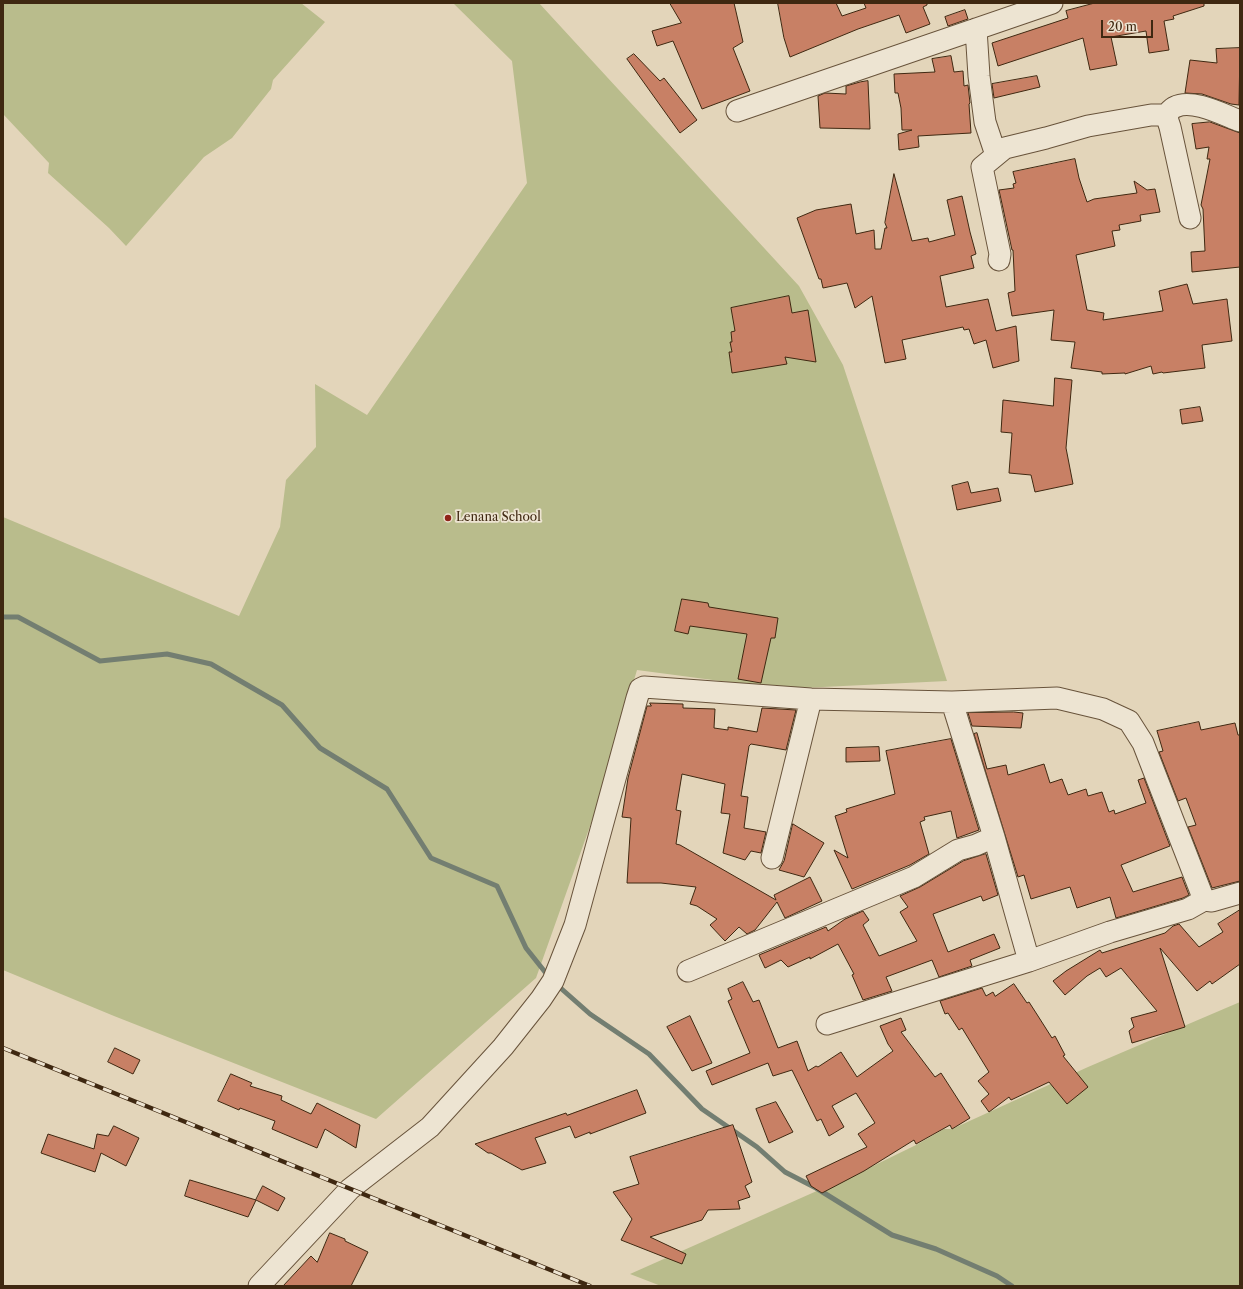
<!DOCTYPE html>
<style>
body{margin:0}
#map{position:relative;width:1243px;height:1289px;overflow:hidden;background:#e3d5ba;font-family:"Libre Caslon Text",serif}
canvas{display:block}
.frame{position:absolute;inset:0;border:4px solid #3f2811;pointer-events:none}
.scale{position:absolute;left:1101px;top:20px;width:52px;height:18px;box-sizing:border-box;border:2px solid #3f2811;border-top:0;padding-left:5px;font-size:12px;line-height:14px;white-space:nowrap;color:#3f2811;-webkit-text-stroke:3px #ede4d2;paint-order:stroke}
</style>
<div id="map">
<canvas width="1243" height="1289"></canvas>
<div class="frame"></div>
<div class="scale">20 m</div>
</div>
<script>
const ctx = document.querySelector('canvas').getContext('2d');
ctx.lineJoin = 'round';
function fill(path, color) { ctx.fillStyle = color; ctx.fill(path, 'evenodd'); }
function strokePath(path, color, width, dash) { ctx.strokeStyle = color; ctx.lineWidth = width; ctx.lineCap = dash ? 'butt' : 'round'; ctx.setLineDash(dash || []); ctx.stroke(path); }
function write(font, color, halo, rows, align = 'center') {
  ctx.font = font + ' "Libre Caslon Text",serif'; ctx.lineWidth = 3.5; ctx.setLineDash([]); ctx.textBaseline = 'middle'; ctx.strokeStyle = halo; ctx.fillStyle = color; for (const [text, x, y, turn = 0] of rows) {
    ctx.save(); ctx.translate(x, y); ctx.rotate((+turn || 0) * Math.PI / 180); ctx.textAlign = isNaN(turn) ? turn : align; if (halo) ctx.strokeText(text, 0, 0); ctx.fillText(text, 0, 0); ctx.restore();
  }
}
fill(new Path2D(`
 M 3,3 L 301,3 L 325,22 L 273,80 L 271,89 L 232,138 L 204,157 L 126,246 L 109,228 L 48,173 L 49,163 L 3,114 Z
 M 453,3 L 539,3 L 799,286 L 843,365 L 947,681 L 781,689 L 637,670 L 595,812 L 536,978 L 376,1119 L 114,1016 L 3,970 L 3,517 L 239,616 L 280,527 L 286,480 L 316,447 L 315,384 L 367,415 L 527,183 L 512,61 Z
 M 1240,1002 L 1240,1286 L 661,1286 L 630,1274 L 873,1166 L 916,1145 L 944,1129 L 952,1129 L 1088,1067 Z`), '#b9bc8c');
strokePath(new Path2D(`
 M 3,617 L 18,617 L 100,661 L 167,654 L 211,664 L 282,705 L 320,748 L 387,789 L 431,858 L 497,886 L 526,948 L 549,977
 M 556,984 L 590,1014 L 649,1054 L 702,1109 L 757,1147 L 785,1172 L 816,1188 L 892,1235 L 936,1249 L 997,1276 L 1012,1286`), '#737e71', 5);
const building = new Path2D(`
 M 670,3 L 734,3 L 743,42 L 733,48 L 750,91 L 702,109 L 673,41 L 657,46 L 652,31 L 681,23 Z
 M 778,3 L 836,3 L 842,16 L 866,8 L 864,3 L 927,3 L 927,5 L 923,7 L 930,24 L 906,33 L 899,15 L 858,29 L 790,57 L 784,38 Z
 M 1095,3 L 1204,3 L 1204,6 L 1173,16 L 1174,19 L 1164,21 L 1169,50 L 1149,53 L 1146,31 L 1111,37 L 1117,65 L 1090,70 L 1083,38 L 998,66 L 992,43 L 1068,18 L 1066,11 Z
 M 965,10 L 968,19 L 948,26 L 945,17 Z
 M 1240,48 L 1239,105 L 1231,104 L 1202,94 L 1185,93 L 1190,60 L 1217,63 L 1216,49 Z
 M 634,54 L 660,81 L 664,78 L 697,120 L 680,133 L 627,59 Z
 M 951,56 L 954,72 L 963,71 L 964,86 L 968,85 L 970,103 L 969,104 L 971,133 L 918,136 L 919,147 L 899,150 L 898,134 L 912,130 L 902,130 L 901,108 L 898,93 L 895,93 L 894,74 L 935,72 L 932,59 Z
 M 1037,76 L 1040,87 L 994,98 L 992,84 Z
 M 868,81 L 870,129 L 820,128 L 818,96 L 825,93 L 846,94 L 846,86 L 860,82 Z
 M 1210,122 L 1240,133 L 1240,267 L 1192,272 L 1191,252 L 1205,251 L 1203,209 L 1201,205 L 1210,159 L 1207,159 L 1209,147 L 1196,149 L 1192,124 Z
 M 1075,159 L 1079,178 L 1087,202 L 1094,199 L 1137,193 L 1134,181 L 1147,190 L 1155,189 L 1160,212 L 1140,215 L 1141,221 L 1119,225 L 1120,230 L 1112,231 L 1115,246 L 1076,255 L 1087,310 L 1104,313 L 1103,320 L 1163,311 L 1159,291 L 1187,284 L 1193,304 L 1227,299 L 1232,341 L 1202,345 L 1205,368 L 1163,373 L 1162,372 L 1153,374 L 1151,366 L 1125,374 L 1125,373 L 1102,374 L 1102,372 L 1071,368 L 1075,342 L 1051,340 L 1054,310 L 1012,316 L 1008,293 L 1015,291 L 1013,250 L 1012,250 L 999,190 L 1014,188 L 1013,184 L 1016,183 L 1013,172 Z
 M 894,174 L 912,241 L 928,238 L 929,242 L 955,235 L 947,200 L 962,196 L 970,232 L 976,254 L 971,256 L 974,268 L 940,276 L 946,307 L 988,299 L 996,331 L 1016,326 L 1019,361 L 993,368 L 986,340 L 974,344 L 969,329 L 964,330 L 963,327 L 902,340 L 906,359 L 885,363 L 872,296 L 855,308 L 847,283 L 823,288 L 821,279 L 819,279 L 797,218 L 816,210 L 851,204 L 856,234 L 874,230 L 875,249 L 881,249 L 885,228 L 887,228 L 885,223 Z
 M 789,296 L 792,313 L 808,310 L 816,362 L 785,357 L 787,364 L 732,373 L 729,352 L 732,352 L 730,342 L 732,342 L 731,332 L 735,331 L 731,308 Z
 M 1055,378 L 1072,380 L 1066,448 L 1073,484 L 1035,492 L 1031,475 L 1009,473 L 1012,433 L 1001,432 L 1003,400 L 1053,406 Z
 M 1200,407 L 1203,421 L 1182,424 L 1180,410 Z
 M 968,482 L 971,493 L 998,488 L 1001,501 L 957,510 L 952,486 Z
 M 682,599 L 708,603 L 709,607 L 778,618 L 775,638 L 771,638 L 761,683 L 738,679 L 747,634 L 690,626 L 688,634 L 675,631 Z
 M 650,703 L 683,704 L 683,708 L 715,709 L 714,728 L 728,730 L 728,727 L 757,732 L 762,708 L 796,710 L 786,750 L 751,744 L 749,746 L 741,796 L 748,797 L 744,828 L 766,832 L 761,853 L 751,851 L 745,860 L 723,853 L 730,814 L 721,813 L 725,784 L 682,774 L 676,810 L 681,811 L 676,844 L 680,845 L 776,900 L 774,895 L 810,877 L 822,901 L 785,918 L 777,902 L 755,930 L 747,934 L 739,927 L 725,941 L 710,925 L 717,919 L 697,906 L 690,904 L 696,887 L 661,883 L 627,883 L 631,818 L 622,817 L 628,778 L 647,706 L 651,706 Z
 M 1014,712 L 1023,713 L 1021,728 L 972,726 L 968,713 Z
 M 1199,722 L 1201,730 L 1235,723 L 1238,735 L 1240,735 L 1240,881 L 1212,888 L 1188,827 L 1196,825 L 1186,798 L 1178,801 L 1159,752 L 1163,751 L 1157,731 Z
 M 977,733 L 987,769 L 1006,765 L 1008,775 L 1044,764 L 1050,783 L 1062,779 L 1068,795 L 1086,789 L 1088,796 L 1102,792 L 1109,812 L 1114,810 L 1115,814 L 1146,803 L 1138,780 L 1144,778 L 1170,846 L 1121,865 L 1133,892 L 1182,877 L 1189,895 L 1183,898 L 1116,918 L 1110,897 L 1077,908 L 1070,887 L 1031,899 L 1024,875 L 1018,877 L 974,734 Z
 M 951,739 L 979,830 L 957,838 L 951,811 L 924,817 L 925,820 L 920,822 L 929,854 L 910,865 L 852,889 L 834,850 L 848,858 L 835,816 L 847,812 L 846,809 L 895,794 L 886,751 Z
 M 879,747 L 880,761 L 846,762 L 846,748 Z
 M 793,824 L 824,843 L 804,877 L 779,870 L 784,861 Z
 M 986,854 L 998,895 L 983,901 L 981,896 L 933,914 L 948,952 L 994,934 L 1000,948 L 970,960 L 972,966 L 939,977 L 932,960 L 886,977 L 892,991 L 863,1000 L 852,975 L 854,974 L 838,944 L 810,959 L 810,957 L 788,967 L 781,960 L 765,968 L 759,955 L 826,927 L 828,931 L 845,919 L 863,911 L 869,920 L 863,925 L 879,956 L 917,941 L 900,912 L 908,907 L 900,896 L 920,887 L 963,861 Z
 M 1240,910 L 1240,964 L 1212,984 L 1210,981 L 1197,991 L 1160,948 L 1185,1027 L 1132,1043 L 1129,1031 L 1134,1027 L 1131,1018 L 1157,1011 L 1121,968 L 1106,977 L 1100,968 L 1087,976 L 1065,995 L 1053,981 L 1066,971 L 1100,950 L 1102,953 L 1165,933 L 1173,926 L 1179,924 L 1199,947 L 1223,932 L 1218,924 Z
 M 743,982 L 753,1002 L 759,1000 L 778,1048 L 797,1041 L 808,1071 L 816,1066 L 818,1067 L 841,1052 L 857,1077 L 893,1051 L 888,1044 L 880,1026 L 901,1018 L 906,1030 L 901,1032 L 935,1077 L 941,1073 L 970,1118 L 952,1129 L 950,1125 L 916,1144 L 914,1140 L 864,1171 L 822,1193 L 811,1186 L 806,1176 L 867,1147 L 858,1134 L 875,1123 L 856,1093 L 832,1106 L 844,1127 L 829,1136 L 821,1119 L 817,1121 L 792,1070 L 773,1076 L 768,1063 L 712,1085 L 706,1071 L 750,1053 L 728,1001 L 732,999 L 728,989 Z
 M 1014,984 L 1027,1003 L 1029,1002 L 1038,1016 L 1052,1038 L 1055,1036 L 1065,1055 L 1063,1056 L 1088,1087 L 1067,1104 L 1049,1082 L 1011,1100 L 1009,1097 L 989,1112 L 981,1101 L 989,1094 L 978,1081 L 989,1072 L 962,1028 L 959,1030 L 948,1013 L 945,1014 L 940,1001 L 982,988 L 986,996 L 993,992 L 995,996 Z
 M 690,1016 L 712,1063 L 692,1071 L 667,1027 Z
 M 115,1048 L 140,1060 L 133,1074 L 108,1062 Z
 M 231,1074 L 252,1083 L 250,1086 L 282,1096 L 281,1100 L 311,1114 L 317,1103 L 360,1125 L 356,1148 L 325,1129 L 317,1148 L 272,1129 L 275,1121 L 240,1108 L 239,1110 L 218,1101 Z
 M 637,1090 L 646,1113 L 590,1134 L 590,1132 L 575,1138 L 570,1126 L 535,1138 L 546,1163 L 522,1170 L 491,1153 L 488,1153 L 475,1144 L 566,1113 L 567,1115 Z
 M 776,1102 L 793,1132 L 769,1143 L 756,1109 Z
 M 733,1125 L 752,1182 L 745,1186 L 750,1197 L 738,1201 L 740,1209 L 708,1210 L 702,1220 L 650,1237 L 686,1254 L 682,1264 L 621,1240 L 632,1219 L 613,1192 L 639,1184 L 630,1157 Z
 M 114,1126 L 139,1138 L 126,1166 L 101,1153 L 95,1172 L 41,1153 L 48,1134 L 94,1149 L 97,1134 L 108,1136 Z
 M 190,1180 L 256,1200 L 248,1217 L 185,1196 Z
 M 263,1186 L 285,1198 L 278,1211 L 256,1200 Z
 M 330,1233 L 345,1239 L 345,1241 L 368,1252 L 351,1286 L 283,1286 L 311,1256 L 317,1262 Z`);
fill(building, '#c88065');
strokePath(building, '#3f2811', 1);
const minor = new Path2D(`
 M 976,29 L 979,76 L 985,122 L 996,155
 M 737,111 L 1052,3
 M 1166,115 C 1168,113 1172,108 1175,107 C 1192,98 1224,115 1240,121
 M 999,260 L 1000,254 L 982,167 L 1005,148 L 1046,138 L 1088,126 L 1151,115 L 1166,115 L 1170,127 L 1190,218
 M 952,702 L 994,837 L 1029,961
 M 772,858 L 811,699
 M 688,971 L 914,877 L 958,850 L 976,845 L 994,837
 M 827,1024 L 1029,961 L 1110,932 L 1188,909 L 1204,900 L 1212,901 L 1240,893
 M 259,1286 L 350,1189 L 430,1127 L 503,1047 L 541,999 L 553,981 L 575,925 L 637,698 L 640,689 L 644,687 L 811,699 L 952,702 L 1057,698 L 1103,709 L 1129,721 L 1143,743 L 1204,900`);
strokePath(minor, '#68533b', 23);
strokePath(minor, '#ede4d2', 21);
const rail = new Path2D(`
 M 3,1048 L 590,1286`);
strokePath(rail, '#3f2811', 4.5);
strokePath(rail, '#ede4d2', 3, [9]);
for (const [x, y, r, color] of [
 [448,518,4,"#8f2418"]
]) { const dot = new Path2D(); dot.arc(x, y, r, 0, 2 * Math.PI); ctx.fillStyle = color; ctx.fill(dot); strokePath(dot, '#ede4d2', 1.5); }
write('12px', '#3f2811', '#ede4d2', [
 ["Lenana School",456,518]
], 'left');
</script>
